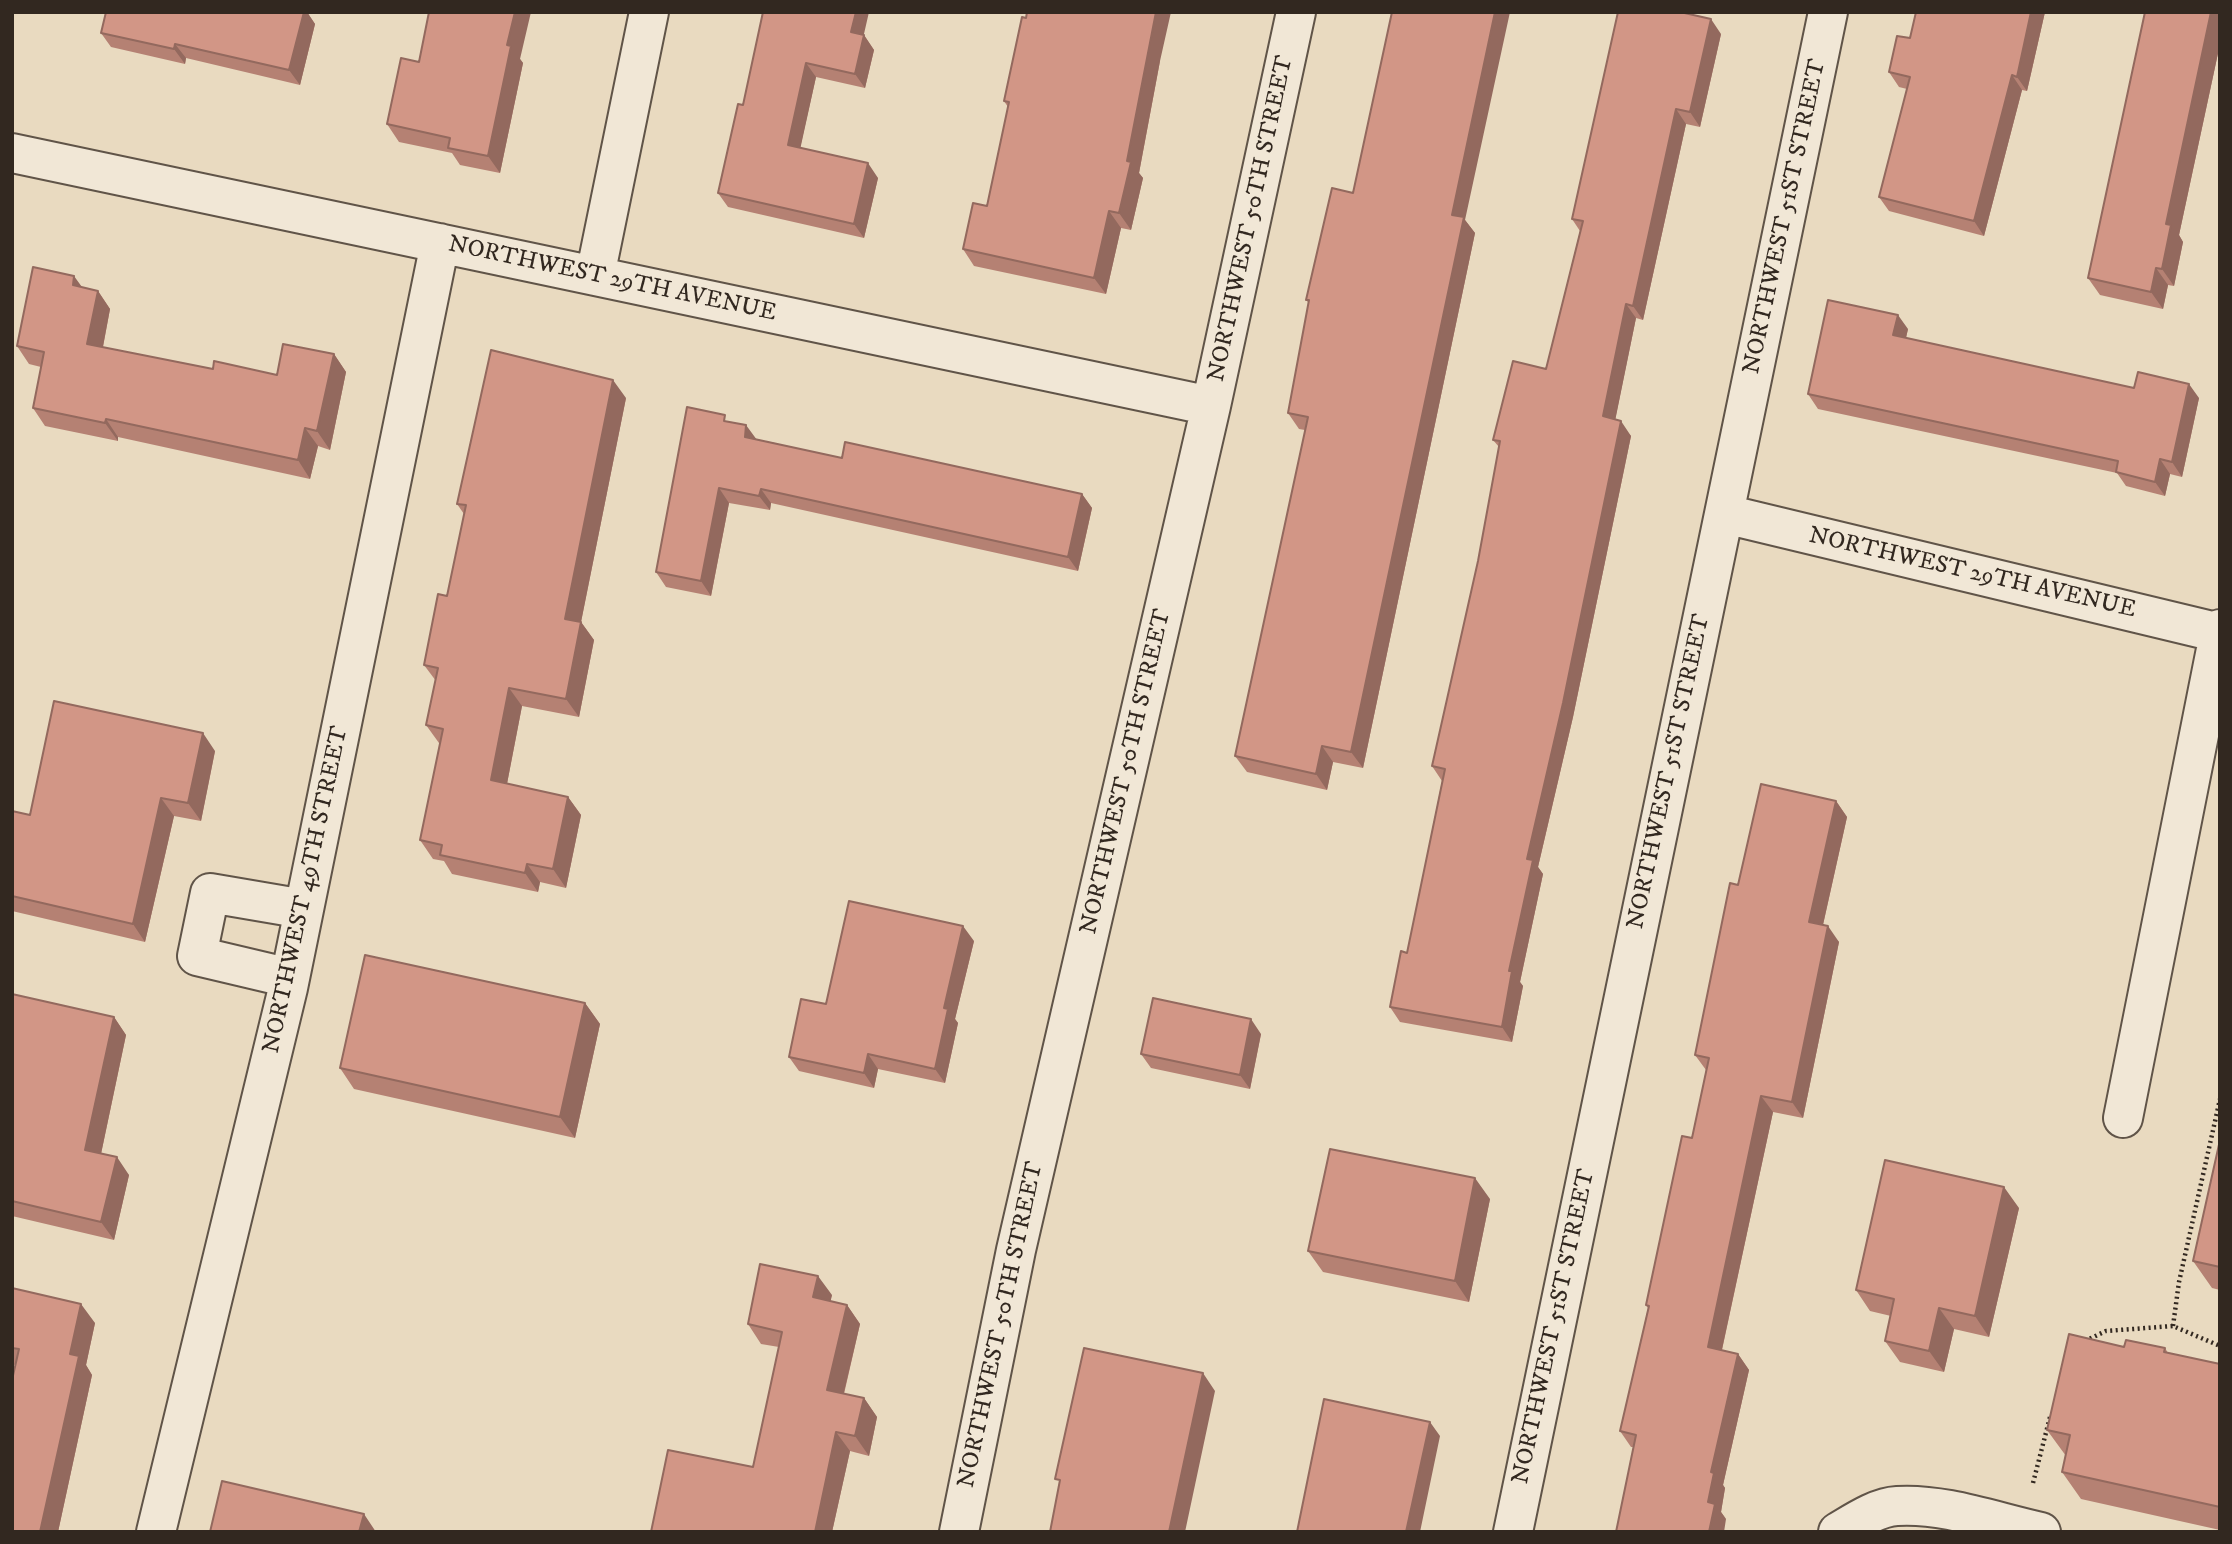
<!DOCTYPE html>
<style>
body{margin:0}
#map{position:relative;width:2232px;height:1544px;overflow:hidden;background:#e9dac0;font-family:"IM FELL DW Pica",serif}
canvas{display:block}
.frame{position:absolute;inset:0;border:14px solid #322820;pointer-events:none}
</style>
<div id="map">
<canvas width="2232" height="1544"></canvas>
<div class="frame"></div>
</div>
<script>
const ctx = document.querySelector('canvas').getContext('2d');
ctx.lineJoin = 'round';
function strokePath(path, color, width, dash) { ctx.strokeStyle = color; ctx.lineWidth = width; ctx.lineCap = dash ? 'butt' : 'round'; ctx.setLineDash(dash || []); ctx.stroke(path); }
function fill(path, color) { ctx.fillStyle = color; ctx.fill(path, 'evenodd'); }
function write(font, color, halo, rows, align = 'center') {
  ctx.font = font + ' "IM FELL DW Pica",serif'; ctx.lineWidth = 6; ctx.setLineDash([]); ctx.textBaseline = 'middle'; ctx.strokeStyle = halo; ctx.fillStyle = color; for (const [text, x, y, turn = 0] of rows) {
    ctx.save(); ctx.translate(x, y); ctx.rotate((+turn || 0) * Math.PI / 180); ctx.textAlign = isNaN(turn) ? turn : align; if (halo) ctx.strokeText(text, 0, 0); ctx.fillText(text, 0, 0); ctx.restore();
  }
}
const minor = new Path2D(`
 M 12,153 L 1211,406
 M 595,276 L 649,12
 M 1725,514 L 2220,633
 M 290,978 L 197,956 L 210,893 L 304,909
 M 2123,1118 L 2220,629
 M 156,1532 L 288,988 L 440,243
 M 959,1532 L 1016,1250 L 1211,406 L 1296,12
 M 1513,1532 L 1828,12
 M 1838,1532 C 1855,1522 1877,1507 1897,1506 C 1944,1503 1995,1522 2041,1532`);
strokePath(minor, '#605448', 42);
strokePath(new Path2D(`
 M 2173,1326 L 2179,1282 L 2220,1099
 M 2085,1341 L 2106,1331 L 2173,1326 L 2220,1346
 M 2033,1483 L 2050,1417`), '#322820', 4.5, [2, 3.5]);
strokePath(minor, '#f1e7d6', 38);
fill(new Path2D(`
 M 106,12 L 307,12 L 315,24 L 300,85 L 186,58 L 185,64 L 111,47 L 101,33 Z
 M 763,12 L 864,35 L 874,50 L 865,88 L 816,77 L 800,148 L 878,178 L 864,238 L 728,207 L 718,193 L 743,105 Z
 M 2045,12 L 2027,91 L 2022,90 L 1984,236 L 1889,211 L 1879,197 L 1907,89 L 1899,87 L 1889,72 Z
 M 2220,12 L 2220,44 L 2179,235 L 2183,242 L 2174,286 L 2168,285 L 2163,309 L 2100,295 L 2088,278 Z
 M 1721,34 L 1700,127 L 1686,124 L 1643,320 L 1636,318 L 1615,420 L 1631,436 L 1573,717 L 1538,867 L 1543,874 L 1520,982 L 1523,986 L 1512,1042 L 1400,1022 L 1390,1007 L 1407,953 L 1442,781 L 1432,766 L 1478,561 L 1499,447 L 1493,440 L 1546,369 L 1580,231 L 1572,219 Z
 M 520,59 L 523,63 L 500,173 L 460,165 L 452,153 L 399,142 L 387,124 L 419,62 Z
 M 1160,61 L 1139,173 L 1143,178 L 1131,230 L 1121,228 L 1106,294 L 974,266 L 963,249 L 987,206 L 1008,107 L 1004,101 Z
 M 1465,220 L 1475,233 L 1363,768 L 1333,762 L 1327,790 L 1247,772 L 1235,756 L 1305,430 L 1299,429 L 1288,413 L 1309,303 L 1306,300 Z
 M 82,287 L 98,291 L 110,309 L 103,347 L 213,369 L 277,375 L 334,354 L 346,372 L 330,450 L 318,446 L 310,479 L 118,437 L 118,441 L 45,426 L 33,408 L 41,367 L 29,364 L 17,346 Z
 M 1908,329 L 1906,338 L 2134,388 L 2199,398 L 2182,477 L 2170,474 L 2165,496 L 2126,486 L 2117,473 L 1818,409 L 1808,394 Z
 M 626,398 L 581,622 L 594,640 L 579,717 L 522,706 L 507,784 L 568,797 L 581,815 L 566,888 L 540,882 L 538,892 L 452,874 L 444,861 L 433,859 L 420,840 L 440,744 L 439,743 L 426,725 L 436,681 L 424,665 L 447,596 L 464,514 L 457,504 Z
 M 730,422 L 756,439 L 842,458 L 1082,494 L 1092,508 L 1078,571 L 771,503 L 770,510 L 729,503 L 711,596 L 666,587 L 656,572 Z
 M 215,751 L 201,821 L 174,816 L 145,942 L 12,911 L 12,811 L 30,815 Z
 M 1836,801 L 1847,817 L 1823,925 L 1839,942 L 1803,1118 L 1773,1112 L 1722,1350 L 1738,1354 L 1749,1370 L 1723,1485 L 1725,1488 L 1721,1512 L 1726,1519 L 1634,1447 L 1631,1447 L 1620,1431 L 1648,1308 L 1646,1305 L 1692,1138 L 1706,1070 L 1695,1055 L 1738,885 Z
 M 974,941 L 955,1019 L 958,1023 L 945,1083 L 878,1069 L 874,1088 L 799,1071 L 789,1057 L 826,1004 Z
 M 12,994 L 114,1017 L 126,1035 L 101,1154 L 129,1175 L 114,1240 L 12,1216 Z
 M 585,1003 L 600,1024 L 575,1138 L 354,1089 L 340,1068 Z
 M 1261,1034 L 1250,1089 L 1151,1068 L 1141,1054 Z
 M 2220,1140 L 2220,1290 L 2212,1288 L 2193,1261 Z
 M 1490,1199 L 1469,1302 L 1323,1272 L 1308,1251 Z
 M 2019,1208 L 1989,1337 L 1954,1329 L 1944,1372 L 1900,1362 L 1885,1341 L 1891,1316 L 1870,1311 L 1856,1290 Z
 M 12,1288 L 95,1323 L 86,1365 L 92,1375 L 58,1532 L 12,1532 L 15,1365 L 12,1364 Z
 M 832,1295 L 830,1301 L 847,1305 L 860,1324 L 844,1394 L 864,1398 L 877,1417 L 869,1456 L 850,1451 L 832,1532 L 753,1467 L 779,1347 L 761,1344 L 748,1324 Z
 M 2124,1347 L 2165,1348 L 2168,1353 L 2220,1364 L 2220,1530 L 2081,1499 L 2062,1472 L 2066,1456 L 2047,1430 Z`), '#b58173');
fill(new Path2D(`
 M 304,12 L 307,12 L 315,24 L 300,85 L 289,70 Z
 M 515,12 L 531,12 L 520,59 L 523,63 L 500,173 L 488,156 L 507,45 Z
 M 856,12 L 869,12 L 861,47 L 851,32 Z
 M 1156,12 L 1171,12 L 1160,61 L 1139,173 L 1143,178 L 1131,230 L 1119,213 L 1127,161 Z
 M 1495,12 L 1510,12 L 1465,220 L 1475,233 L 1363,768 L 1351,752 L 1452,215 Z
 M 2031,12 L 2045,12 L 2027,91 L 2017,77 Z
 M 2211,12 L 2220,12 L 2220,44 L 2179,235 L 2183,242 L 2174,286 L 2162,269 L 2166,224 Z
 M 1711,19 L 1721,34 L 1700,127 L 1690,112 Z
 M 864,35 L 874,50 L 865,88 L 855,74 Z
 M 175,44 L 186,58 L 185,64 L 174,49 Z
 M 806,63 L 816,77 L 798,159 L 788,145 Z
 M 2012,75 L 2022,90 L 1984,236 L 1974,221 Z
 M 1676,109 L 1686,124 L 1643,320 L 1633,306 Z
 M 868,163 L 878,178 L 864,238 L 854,224 Z
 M 1109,211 L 1121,228 L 1106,294 L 1094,278 Z
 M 2156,268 L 2168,285 L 2163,309 L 2151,292 Z
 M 74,276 L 87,294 L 73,285 Z
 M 98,291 L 110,309 L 100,362 L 87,344 Z
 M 1626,304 L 1636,318 L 1613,431 L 1603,416 Z
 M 1898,315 L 1908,329 L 1903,350 L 1893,335 Z
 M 334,354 L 346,372 L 330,450 L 317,431 Z
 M 613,380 L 626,398 L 581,622 L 594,640 L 579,717 L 566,699 L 565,619 Z
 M 2189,384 L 2199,398 L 2182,477 L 2172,462 Z
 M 106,419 L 118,437 L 118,441 L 105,423 Z
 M 1621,421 L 1631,436 L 1573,717 L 1538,867 L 1543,874 L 1520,982 L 1523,986 L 1512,1042 L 1502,1027 L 1509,971 L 1527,859 Z
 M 746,425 L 757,440 L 745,437 Z
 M 305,428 L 318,446 L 310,479 L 298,460 Z
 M 2160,459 L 2170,474 L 2165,496 L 2155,482 Z
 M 719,488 L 729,503 L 711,596 L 701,581 Z
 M 761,489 L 771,503 L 770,510 L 759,496 Z
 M 1082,494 L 1092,508 L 1078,571 L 1068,557 Z
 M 509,688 L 522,706 L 504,799 L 491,780 Z
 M 203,733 L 215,751 L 201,821 L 188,803 Z
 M 1322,746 L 1333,762 L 1327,790 L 1316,774 Z
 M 568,797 L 581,815 L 566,888 L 553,869 Z
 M 161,798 L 174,816 L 145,942 L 133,924 Z
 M 1836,801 L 1847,817 L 1820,938 L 1809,922 Z
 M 527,864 L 540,882 L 538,892 L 525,873 Z
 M 963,926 L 974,941 L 955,1019 L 958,1023 L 945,1083 L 935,1069 L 944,1008 Z
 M 1828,926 L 1839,942 L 1803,1118 L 1792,1102 Z
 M 585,1003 L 600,1024 L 575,1138 L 560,1117 Z
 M 114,1017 L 126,1035 L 98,1168 L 85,1150 Z
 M 1251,1019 L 1261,1034 L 1250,1089 L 1240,1075 Z
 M 868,1054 L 878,1069 L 874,1088 L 864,1073 Z
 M 1761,1096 L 1773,1112 L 1719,1363 L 1708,1347 Z
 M 117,1157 L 129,1175 L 114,1240 L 101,1222 Z
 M 1475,1178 L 1490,1199 L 1469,1302 L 1455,1281 Z
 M 2004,1187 L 2019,1208 L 1989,1337 L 1975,1316 Z
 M 818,1276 L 832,1295 L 827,1317 L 813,1297 Z
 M 81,1304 L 95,1323 L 86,1365 L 92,1375 L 58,1532 L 40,1532 L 70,1354 Z
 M 847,1305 L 860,1324 L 840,1409 L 827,1390 Z
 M 1939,1308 L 1954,1329 L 1944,1372 L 1929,1351 Z
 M 1738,1354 L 1749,1370 L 1723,1485 L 1725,1488 L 1721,1512 L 1726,1519 L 1724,1532 L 1709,1532 L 1708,1502 L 1711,1472 Z
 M 1203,1373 L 1215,1391 L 1185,1532 L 1169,1532 Z
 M 864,1398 L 877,1417 L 869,1456 L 855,1436 Z
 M 1430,1422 L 1440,1436 L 1420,1532 L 1406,1532 Z
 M 836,1432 L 850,1451 L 832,1532 L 815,1532 Z
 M 364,1514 L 376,1532 L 359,1532 Z`), '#93695e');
const building = new Path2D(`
 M 106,12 L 304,12 L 289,70 L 175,44 L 174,49 L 101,33 Z
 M 429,12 L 515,12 L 507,45 L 511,46 L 488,156 L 448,148 L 450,138 L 387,124 L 401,58 L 419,62 Z
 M 763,12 L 856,12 L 851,32 L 864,35 L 855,74 L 806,63 L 788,145 L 868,163 L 854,224 L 718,193 L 738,104 L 743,105 Z
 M 1027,12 L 1156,12 L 1127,161 L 1131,162 L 1119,213 L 1109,211 L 1094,278 L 963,249 L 973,203 L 987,206 L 1009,102 L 1004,101 L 1022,17 L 1026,18 Z
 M 1392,12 L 1495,12 L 1452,215 L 1464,217 L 1351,752 L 1322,746 L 1316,774 L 1235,756 L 1308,417 L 1288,413 L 1309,300 L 1306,300 L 1332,188 L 1353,193 Z
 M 1618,12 L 1680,12 L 1711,19 L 1690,112 L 1676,109 L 1633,306 L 1626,304 L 1603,416 L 1621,421 L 1563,703 L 1527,859 L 1533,860 L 1509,971 L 1512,971 L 1502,1027 L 1390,1007 L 1401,951 L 1407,953 L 1445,769 L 1432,766 L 1478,561 L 1500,441 L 1493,440 L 1513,361 L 1546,369 L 1583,221 L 1572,219 Z
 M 1916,12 L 2031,12 L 2017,77 L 2012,75 L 1974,221 L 1879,197 L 1910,77 L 1889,72 L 1897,36 L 1910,38 Z
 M 2145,12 L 2211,12 L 2166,224 L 2171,225 L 2162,269 L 2156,268 L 2151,292 L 2088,278 Z
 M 33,267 L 74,276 L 73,285 L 98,291 L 87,344 L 213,369 L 214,361 L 277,375 L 283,344 L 334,354 L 317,431 L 305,428 L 298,460 L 106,419 L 105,423 L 33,408 L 44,352 L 17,346 Z
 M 1828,300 L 1898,315 L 1893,335 L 2134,388 L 2138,372 L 2189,384 L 2172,462 L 2160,459 L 2155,482 L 2116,472 L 2118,461 L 1808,394 Z
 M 491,350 L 613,380 L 565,619 L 581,622 L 566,699 L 509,688 L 491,780 L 568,797 L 553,869 L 527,864 L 525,873 L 440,855 L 442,845 L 420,840 L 443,729 L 426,725 L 438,668 L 424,665 L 438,594 L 447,596 L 466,505 L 457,504 Z
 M 687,407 L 725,415 L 724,421 L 746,425 L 745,437 L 842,458 L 845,442 L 1082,494 L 1068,557 L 761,489 L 759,496 L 719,488 L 701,581 L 656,572 Z
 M 54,701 L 203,733 L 188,803 L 161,798 L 133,924 L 12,896 L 12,811 L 30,815 Z
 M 1761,784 L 1836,801 L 1809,922 L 1828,926 L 1792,1102 L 1761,1096 L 1708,1347 L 1738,1354 L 1711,1472 L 1714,1473 L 1708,1502 L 1715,1504 L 1709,1532 L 1616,1532 L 1636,1435 L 1620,1431 L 1649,1306 L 1646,1305 L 1682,1136 L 1692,1138 L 1709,1058 L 1695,1055 L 1730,883 L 1738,885 Z
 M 849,901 L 963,926 L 944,1008 L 948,1009 L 935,1069 L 868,1054 L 864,1073 L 789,1057 L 801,999 L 826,1004 Z
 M 365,955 L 585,1003 L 560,1117 L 340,1068 Z
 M 12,994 L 114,1017 L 85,1150 L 117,1157 L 101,1222 L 12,1201 Z
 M 1153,998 L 1251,1019 L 1240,1075 L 1141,1054 Z
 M 2220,1140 L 2220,1267 L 2193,1261 Z
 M 1330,1149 L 1475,1178 L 1455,1281 L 1308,1251 Z
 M 1885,1160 L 2004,1187 L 1975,1316 L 1939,1308 L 1929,1351 L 1885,1341 L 1894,1299 L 1856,1290 Z
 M 760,1264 L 818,1276 L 813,1297 L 847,1305 L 827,1390 L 864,1398 L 855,1436 L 836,1432 L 815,1532 L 651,1532 L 668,1450 L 753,1467 L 782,1332 L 748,1324 Z
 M 12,1288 L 81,1304 L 70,1354 L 79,1356 L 40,1532 L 12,1532 L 12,1380 L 19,1349 L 12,1348 Z
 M 2069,1334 L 2124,1347 L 2126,1340 L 2165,1348 L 2164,1352 L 2220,1364 L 2220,1507 L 2062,1472 L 2070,1435 L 2047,1430 Z
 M 1084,1348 L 1203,1373 L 1169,1532 L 1050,1532 L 1060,1480 L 1055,1479 Z
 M 1324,1399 L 1430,1422 L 1406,1532 L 1297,1532 Z
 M 222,1481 L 364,1514 L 359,1532 L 210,1532 Z`);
fill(building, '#d29686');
strokePath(building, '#93695e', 2);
write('24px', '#322820', '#f1e7d6', [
 ["NORTHWEST 51ST STREET",1786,217,-78],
 ["NORTHWEST 50TH STREET",1252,219,-78],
 ["NORTHWEST 29TH AVENUE",612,280,12],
 ["NORTHWEST 29TH AVENUE",1972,574,13],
 ["NORTHWEST 50TH STREET",1127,772,-77],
 ["NORTHWEST 51ST STREET",1670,772,-78],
 ["NORTHWEST 49TH STREET",307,890,-78],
 ["NORTHWEST 50TH STREET",1002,1325,-78],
 ["NORTHWEST 51ST STREET",1555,1327,-78]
]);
</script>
